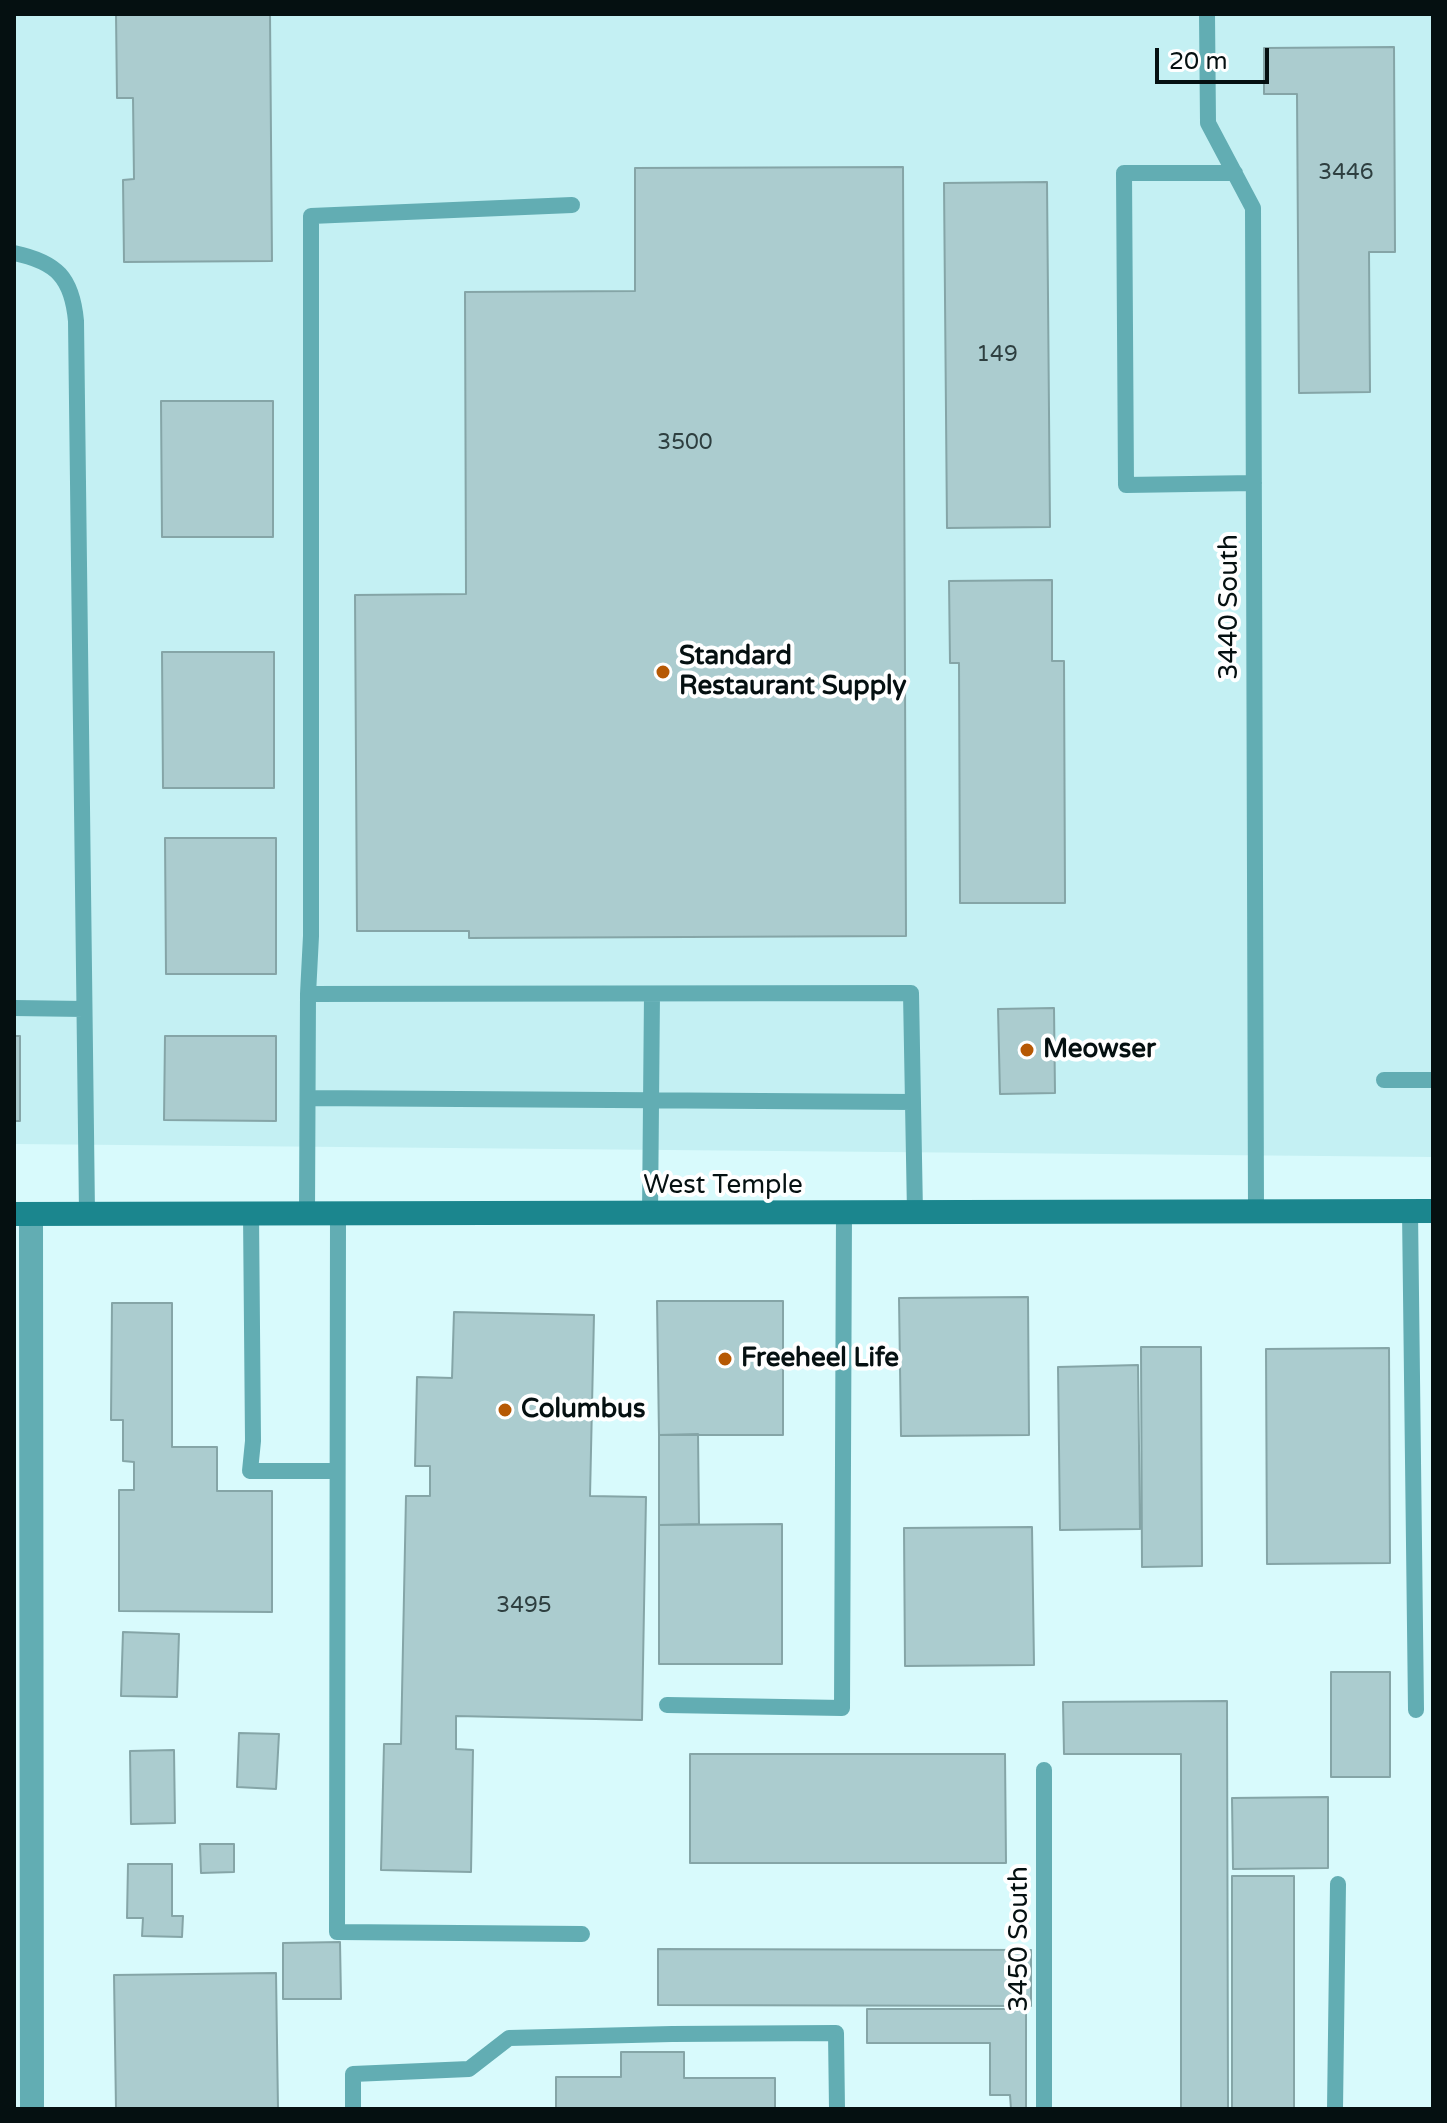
<!DOCTYPE html>
<style>
body{margin:0}
#map{position:relative;width:1447px;height:2123px;overflow:hidden;background:#d8fafc;font-family:"Varela Round",sans-serif}
canvas{display:block}
.frame{position:absolute;inset:0;border:16px solid #051011;pointer-events:none}
.scale{position:absolute;left:1155px;top:48px;width:114px;height:36px;box-sizing:border-box;border:4px solid #051011;border-top:0;padding-left:10px;font-size:24px;line-height:28px;white-space:nowrap;color:#051011;-webkit-text-stroke:6px #fff;paint-order:stroke}
</style>
<div id="map">
<canvas width="1447" height="2123"></canvas>
<div class="frame"></div>
<div class="scale">20 m</div>
</div>
<script>
const ctx = document.querySelector('canvas').getContext('2d');
ctx.lineJoin = 'round';
function fill(path, color) { ctx.fillStyle = color; ctx.fill(path, 'evenodd'); }
function strokePath(path, color, width, dash) { ctx.strokeStyle = color; ctx.lineWidth = width; ctx.lineCap = dash ? 'butt' : 'round'; ctx.setLineDash(dash || []); ctx.stroke(path); }
function write(font, color, halo, rows, align = 'center') {
  ctx.font = font + ' "Varela Round",sans-serif'; ctx.lineWidth = 8; ctx.setLineDash([]); ctx.textBaseline = 'middle'; ctx.strokeStyle = halo; ctx.fillStyle = color; for (const [text, x, y, turn = 0] of rows) {
    ctx.save(); ctx.translate(x, y); ctx.rotate((+turn || 0) * Math.PI / 180); ctx.textAlign = isNaN(turn) ? turn : align; if (halo) ctx.strokeText(text, 0, 0); ctx.fillText(text, 0, 0); ctx.restore();
  }
}
fill(new Path2D(`
 M 14,14 L 1433,14 L 1433,1157 L 14,1144 Z`), '#c4f0f3');
const building = new Path2D(`
 M 116,14 L 270,14 L 272,261 L 124,262 L 123,180 L 134,179 L 133,98 L 117,98 Z
 M 1394,47 L 1395,252 L 1369,252 L 1370,392 L 1299,393 L 1297,94 L 1264,94 L 1264,48 Z
 M 903,167 L 906,936 L 469,938 L 469,931 L 357,931 L 355,595 L 466,594 L 465,292 L 635,291 L 635,168 Z
 M 1047,182 L 1050,527 L 947,528 L 944,183 Z
 M 161,401 L 273,401 L 273,537 L 162,537 Z
 M 1052,580 L 1052,661 L 1064,661 L 1065,903 L 960,903 L 959,663 L 950,663 L 949,581 Z
 M 162,652 L 274,652 L 274,788 L 163,788 Z
 M 165,838 L 276,838 L 276,974 L 166,974 Z
 M 1054,1008 L 1055,1093 L 1000,1094 L 998,1009 Z
 M 14,1036 L 20,1036 L 20,1121 L 14,1121 Z
 M 165,1036 L 276,1036 L 276,1121 L 164,1120 Z
 M 1028,1297 L 1029,1435 L 901,1436 L 899,1298 Z
 M 657,1301 L 783,1301 L 783,1435 L 659,1435 Z
 M 112,1303 L 172,1303 L 172,1447 L 217,1447 L 217,1491 L 272,1491 L 272,1612 L 119,1611 L 119,1490 L 134,1490 L 134,1462 L 123,1461 L 123,1420 L 111,1420 Z
 M 454,1312 L 594,1315 L 590,1496 L 646,1497 L 642,1720 L 456,1716 L 456,1749 L 473,1750 L 471,1872 L 381,1870 L 384,1744 L 401,1744 L 406,1496 L 430,1496 L 430,1466 L 415,1466 L 417,1377 L 452,1378 Z
 M 1141,1347 L 1201,1347 L 1202,1566 L 1142,1567 Z
 M 1389,1348 L 1390,1563 L 1267,1564 L 1266,1349 Z
 M 1138,1365 L 1140,1529 L 1060,1530 L 1058,1367 Z
 M 698,1434 L 699,1524 L 659,1525 L 659,1435 Z
 M 782,1524 L 782,1664 L 659,1664 L 659,1525 Z
 M 1032,1527 L 1034,1665 L 905,1666 L 904,1528 Z
 M 123,1632 L 179,1634 L 177,1697 L 121,1696 Z
 M 1331,1672 L 1390,1672 L 1390,1777 L 1331,1777 Z
 M 1227,1701 L 1228,2109 L 1181,2109 L 1181,1754 L 1064,1754 L 1063,1702 Z
 M 239,1733 L 279,1734 L 276,1789 L 237,1787 Z
 M 174,1750 L 175,1823 L 131,1824 L 130,1751 Z
 M 690,1754 L 1005,1754 L 1006,1863 L 690,1863 Z
 M 1328,1797 L 1328,1868 L 1233,1869 L 1232,1798 Z
 M 200,1844 L 234,1844 L 234,1872 L 201,1873 Z
 M 128,1864 L 172,1864 L 172,1916 L 183,1916 L 182,1937 L 142,1936 L 143,1918 L 127,1918 Z
 M 1232,1876 L 1294,1876 L 1294,2109 L 1232,2109 Z
 M 340,1942 L 341,1999 L 283,1999 L 283,1943 Z
 M 658,1949 L 1031,1950 L 1031,2006 L 658,2005 Z
 M 276,1973 L 278,2109 L 116,2109 L 114,1975 Z
 M 867,2009 L 1026,2009 L 1026,2109 L 1011,2109 L 1010,2095 L 990,2095 L 990,2043 L 867,2043 Z
 M 621,2052 L 684,2052 L 684,2078 L 775,2078 L 775,2109 L 556,2109 L 556,2077 L 621,2077 Z`);
fill(building, '#abcccf');
strokePath(building, '#85a5a7', 2);
strokePath(new Path2D(`
 M 1207,14 L 1208,123 L 1253,208 L 1256,1210
 M 1235,173 L 1124,173 L 1126,485 L 1254,483
 M 14,253 C 57,262 72,278 76,321 L 87,1213
 M 308,994 L 311,936 L 311,216 L 572,205
 M 14,1008 L 84,1009
 M 1384,1080 L 1433,1080
 M 308,1098 L 913,1102
 M 1410,1211 L 1416,1710
 M 251,1213 L 253,1441 L 250,1471 L 337,1471
 M 307,1213 L 308,994 L 911,993 L 915,1213
 M 338,1213 L 337,1932 L 582,1934
 M 650,1214 L 652,994
 M 667,1705 L 842,1708 L 844,1213
 M 1044,1770 L 1044,2109
 M 353,2109 L 353,2074 L 469,2069 L 509,2038 L 672,2034 L 836,2033 L 837,2109
 M 1335,2109 L 1338,1884`), '#62adb3', 16);
strokePath(new Path2D(`
 M 31,1214 L 32,2109`), '#62adb3', 24);
strokePath(new Path2D(`
 M 14,1214 L 1433,1211`), '#1b868e', 24);
for (const [x, y, r, color] of [
 [663,672,8,"#b65904"],
 [1027,1050,8,"#b65904"],
 [725,1359,8,"#b65904"],
 [505,1410,8,"#b65904"]
]) { const dot = new Path2D(); dot.arc(x, y, r, 0, 2 * Math.PI); ctx.fillStyle = color; ctx.fill(dot); strokePath(dot, '#fff', 3); }
write('22px', '#2e3f40', null, [
 ["3446",1346,173],
 ["149",997,355],
 ["3500",685,443],
 ["3495",524,1606]
]);
write('26px', '#051011', '#fff', [
 ["3440 South",1230,607,-90],
 ["West Temple",723,1186],
 ["3450 South",1020,1939,-90]
]);
write('bold 26px', '#051011', '#fff', [
 ["Standard",679,657],
 ["Restaurant Supply",679,687],
 ["Meowser",1043,1050],
 ["Freeheel Life",741,1359],
 ["Columbus",521,1410]
], 'left');
</script>
